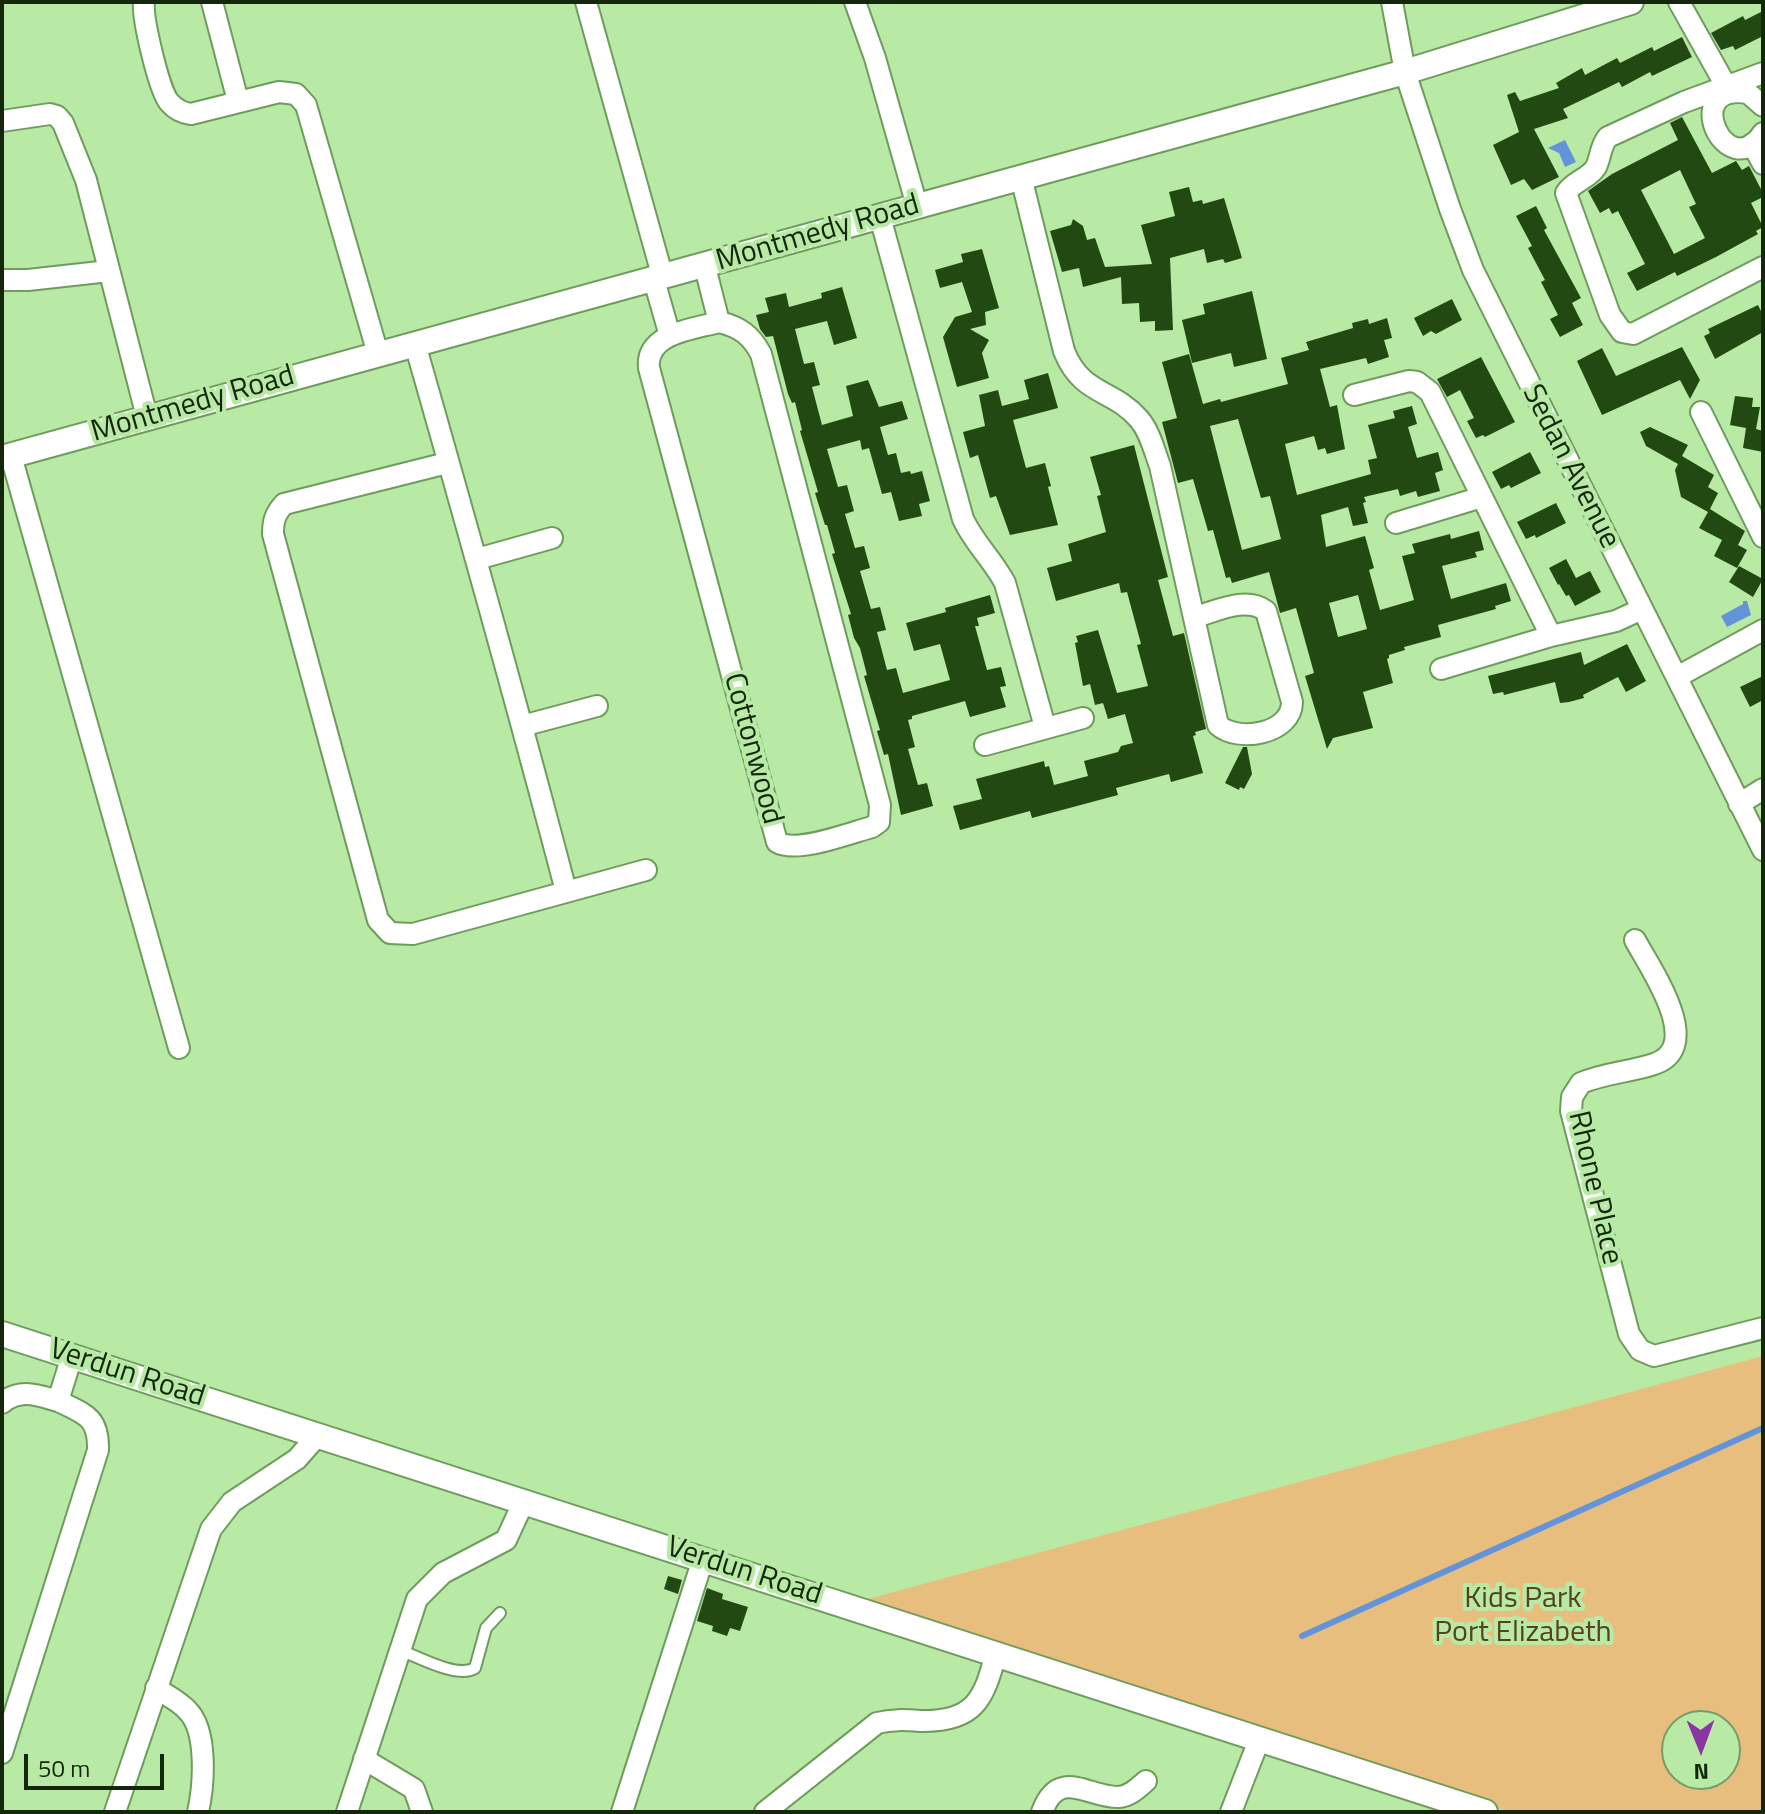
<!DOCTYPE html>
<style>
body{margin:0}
#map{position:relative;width:1765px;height:1814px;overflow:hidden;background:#b8eaa6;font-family:"Titillium Web",sans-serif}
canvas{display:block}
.frame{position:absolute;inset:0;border:4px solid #14270c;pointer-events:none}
.north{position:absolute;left:1661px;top:1710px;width:80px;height:80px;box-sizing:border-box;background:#b8eaa6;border:2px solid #769c68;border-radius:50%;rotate:179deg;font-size:22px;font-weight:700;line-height:32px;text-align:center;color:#14270c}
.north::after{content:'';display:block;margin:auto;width:28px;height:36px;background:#8a35a3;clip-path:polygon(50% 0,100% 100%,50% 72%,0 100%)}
.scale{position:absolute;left:24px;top:1754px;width:140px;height:36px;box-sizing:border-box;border:4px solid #14270c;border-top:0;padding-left:10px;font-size:24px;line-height:28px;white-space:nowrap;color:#14270c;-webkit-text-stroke:6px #b8eaa6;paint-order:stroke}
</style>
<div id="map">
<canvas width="1765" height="1814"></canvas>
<div class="frame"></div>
<div class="north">N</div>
<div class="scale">50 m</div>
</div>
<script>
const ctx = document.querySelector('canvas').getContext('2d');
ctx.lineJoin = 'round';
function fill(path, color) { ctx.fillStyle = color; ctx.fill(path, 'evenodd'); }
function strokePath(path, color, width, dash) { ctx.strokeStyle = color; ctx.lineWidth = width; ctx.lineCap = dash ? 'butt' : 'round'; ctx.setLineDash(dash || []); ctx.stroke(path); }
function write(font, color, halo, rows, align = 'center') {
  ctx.font = font + ' "Titillium Web",sans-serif'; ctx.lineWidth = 8; ctx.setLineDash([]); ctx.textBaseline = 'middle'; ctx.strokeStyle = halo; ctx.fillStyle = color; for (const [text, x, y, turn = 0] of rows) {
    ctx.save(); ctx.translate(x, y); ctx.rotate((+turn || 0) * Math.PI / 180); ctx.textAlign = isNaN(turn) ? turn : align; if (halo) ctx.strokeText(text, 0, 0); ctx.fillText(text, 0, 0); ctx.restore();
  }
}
fill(new Path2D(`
 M 1763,1356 L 1763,1812 L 1511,1812 L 857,1602 ZM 1677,1726 L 1725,1726 L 1725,1774 L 1677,1774 Z`), '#e8be7e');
fill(new Path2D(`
 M 1565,140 L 1576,162 L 1565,167 L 1559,153 L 1548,148 Z
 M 1743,601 L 1747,601 L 1751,615 L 1727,627 L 1721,616 L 1743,604 Z`), '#6394da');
strokePath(new Path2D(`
 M 1302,1636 L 1763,1428`), '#6394da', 6);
fill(new Path2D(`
 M 1763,11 L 1763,36 L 1735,50 L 1733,46 L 1721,50 L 1711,33 L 1743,16 L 1745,20 Z
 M 1682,37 L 1692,57 L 1652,76 L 1650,72 L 1622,87 L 1619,82 L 1609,87 L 1563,109 L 1568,118 L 1534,129 L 1559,177 L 1532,190 L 1524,179 L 1511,185 L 1493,145 L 1519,132 L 1507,95 L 1515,92 L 1520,101 L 1559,88 L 1556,83 L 1582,68 L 1585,75 L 1617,58 L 1620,63 L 1652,47 L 1654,51 Z
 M 1682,117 L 1712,173 L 1736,161 L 1742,170 L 1749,166 L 1763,193 L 1763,197 L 1751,203 L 1763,227 L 1756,231 L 1758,234 L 1716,257 L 1677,276 L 1675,272 L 1637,291 L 1627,273 L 1645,264 L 1618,211 L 1612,214 L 1609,208 L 1600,213 L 1588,191 L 1612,174 L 1678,140 L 1670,123 ZM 1680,170 L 1696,204 L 1689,207 L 1705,238 L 1674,254 L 1641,190 Z
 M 1189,187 L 1193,202 L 1202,200 L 1203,204 L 1224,198 L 1242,258 L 1225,263 L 1223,259 L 1207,263 L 1204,249 L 1170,258 L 1173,330 L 1155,331 L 1155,321 L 1140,322 L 1139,303 L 1122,304 L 1121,277 L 1083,287 L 1079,268 L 1062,272 L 1050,231 L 1071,225 L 1073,219 L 1083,226 L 1087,240 L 1095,238 L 1105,267 L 1152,264 L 1141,225 L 1175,216 L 1169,192 Z
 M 1536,206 L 1547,228 L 1544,230 L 1581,298 L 1572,303 L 1583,325 L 1560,337 L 1550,319 L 1558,315 L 1541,282 L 1545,280 L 1528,248 L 1532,246 L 1516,216 Z
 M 982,249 L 999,308 L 985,312 L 986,325 L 970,329 L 989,340 L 982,353 L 989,378 L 957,387 L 943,337 L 955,317 L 972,312 L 962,282 L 940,288 L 935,270 L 963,262 L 961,254 Z
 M 842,287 L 857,338 L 834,345 L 827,321 L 795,329 L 804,364 L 814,362 L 820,385 L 812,387 L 822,425 L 853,416 L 846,386 L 868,380 L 879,407 L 902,401 L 908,419 L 880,427 L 888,455 L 896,453 L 901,473 L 910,471 L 911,474 L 922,471 L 930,501 L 919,504 L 922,516 L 899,521 L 891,492 L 882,494 L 869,448 L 862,450 L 860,440 L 827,449 L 838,487 L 847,485 L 854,511 L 845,514 L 855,548 L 864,546 L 870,568 L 860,571 L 871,609 L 880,607 L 886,630 L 877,632 L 887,670 L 896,668 L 903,693 L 950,680 L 940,644 L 914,651 L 906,623 L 946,612 L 945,608 L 990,595 L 995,613 L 977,618 L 979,626 L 975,626 L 987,670 L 1001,667 L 1006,686 L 1000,687 L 1006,707 L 970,717 L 965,701 L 912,716 L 912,719 L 908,720 L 915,747 L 908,749 L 918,785 L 927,783 L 933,806 L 901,815 L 888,754 L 884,755 L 877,731 L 880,730 L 864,676 L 867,675 L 860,648 L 854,638 L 848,615 L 851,614 L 832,554 L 835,553 L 827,525 L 825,525 L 815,493 L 818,492 L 800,431 L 802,430 L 795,402 L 792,403 L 788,394 L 773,336 L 766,337 L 760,329 L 756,315 L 769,312 L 765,298 L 786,293 L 789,307 L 822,298 L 821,293 Z
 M 1252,291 L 1267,359 L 1234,367 L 1231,353 L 1192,363 L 1182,320 L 1205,314 L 1203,304 Z
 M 1452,299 L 1462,320 L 1436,334 L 1431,331 L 1423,336 L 1414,318 Z
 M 1758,305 L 1763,315 L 1763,332 L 1715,359 L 1704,336 L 1710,333 L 1708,329 Z
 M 1387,318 L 1392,338 L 1384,340 L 1389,357 L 1368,364 L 1366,358 L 1320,369 L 1330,407 L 1337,405 L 1345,449 L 1327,454 L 1325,448 L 1318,450 L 1314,436 L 1285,444 L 1297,495 L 1371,474 L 1368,460 L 1377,458 L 1368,425 L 1395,418 L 1393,411 L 1412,406 L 1417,424 L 1408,427 L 1417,458 L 1438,452 L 1443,470 L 1435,473 L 1440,491 L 1418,497 L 1416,491 L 1400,496 L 1398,489 L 1364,497 L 1366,502 L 1363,503 L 1368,523 L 1353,526 L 1348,507 L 1321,515 L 1326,547 L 1365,536 L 1374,568 L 1369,570 L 1380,610 L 1414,600 L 1402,556 L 1415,553 L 1412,544 L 1450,534 L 1451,539 L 1479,531 L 1484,550 L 1475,552 L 1477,557 L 1442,566 L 1451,599 L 1506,583 L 1511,601 L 1495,606 L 1496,609 L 1438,625 L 1441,637 L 1404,647 L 1405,650 L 1389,655 L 1389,658 L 1387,659 L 1393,683 L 1363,692 L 1373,728 L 1333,738 L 1327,749 L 1305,676 L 1314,673 L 1296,608 L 1280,613 L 1269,572 L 1232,583 L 1230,577 L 1226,578 L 1213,530 L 1208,531 L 1193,479 L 1178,483 L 1162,422 L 1177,418 L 1162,362 L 1189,354 L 1203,404 L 1220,399 L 1221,402 L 1288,384 L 1281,358 L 1309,350 L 1306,342 L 1353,328 L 1352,323 L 1368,319 L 1369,324 ZM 1238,419 L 1261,498 L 1270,496 L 1281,539 L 1242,550 L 1210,426 ZM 1358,595 L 1367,629 L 1338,637 L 1329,603 Z
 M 1682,347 L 1700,380 L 1690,399 L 1680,380 L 1602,415 L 1577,361 L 1602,348 L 1616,376 Z
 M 1481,357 L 1515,422 L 1485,437 L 1483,435 L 1476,438 L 1467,421 L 1474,418 L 1460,390 L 1447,397 L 1437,379 Z
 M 1048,373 L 1058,408 L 1013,420 L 1026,468 L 1045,463 L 1051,486 L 1048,487 L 1058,525 L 1010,535 L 996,496 L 990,498 L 978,455 L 970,458 L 963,432 L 985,426 L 979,395 L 998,390 L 1002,406 L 1029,399 L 1024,380 Z
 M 1735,396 L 1753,398 L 1752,407 L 1760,407 L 1756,429 L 1763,431 L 1763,452 L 1743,448 L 1746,428 L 1730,425 Z
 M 1650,427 L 1688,445 L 1682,456 L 1714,475 L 1708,487 L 1718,493 L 1710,509 L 1745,531 L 1738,545 L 1747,550 L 1737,568 L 1714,556 L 1722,540 L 1699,528 L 1708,512 L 1681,497 L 1675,470 L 1678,464 L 1646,446 L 1640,432 Z
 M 1134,445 L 1168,577 L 1158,580 L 1173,636 L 1184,633 L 1206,729 L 1195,732 L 1196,735 L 1193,736 L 1203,773 L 1171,782 L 1169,774 L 1116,788 L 1118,795 L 1032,818 L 1030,811 L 960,830 L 953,806 L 982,799 L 976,779 L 1044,761 L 1045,767 L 1049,766 L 1054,785 L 1088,776 L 1084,761 L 1118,752 L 1121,746 L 1133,743 L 1125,714 L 1108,719 L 1103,703 L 1095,705 L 1090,684 L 1083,686 L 1075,643 L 1078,642 L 1076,636 L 1098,630 L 1117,693 L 1148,686 L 1137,645 L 1141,644 L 1127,592 L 1121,593 L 1119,583 L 1056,601 L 1047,568 L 1072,561 L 1068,544 L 1106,532 L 1097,496 L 1101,495 L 1090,457 Z
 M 1530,452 L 1541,473 L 1511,488 L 1509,485 L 1501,489 L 1492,472 Z
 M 1556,503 L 1566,523 L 1536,538 L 1535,535 L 1526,539 L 1517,522 Z
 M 1566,559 L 1576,578 L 1590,571 L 1601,592 L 1575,606 L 1569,595 L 1566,596 L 1559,584 L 1558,585 L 1549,568 Z
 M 1739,566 L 1763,579 L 1753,597 L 1729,582 Z
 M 1627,644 L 1646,681 L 1626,692 L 1618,677 L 1583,695 L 1584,698 L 1569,702 L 1560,703 L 1555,682 L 1504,695 L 1503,692 L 1493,694 L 1488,676 L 1581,652 L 1584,665 Z
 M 1763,676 L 1763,700 L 1750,707 L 1740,687 Z
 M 1243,747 L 1247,747 L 1252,774 L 1244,789 L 1240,787 L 1239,790 L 1225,783 Z
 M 668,1576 L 682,1580 L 678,1594 L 664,1589 Z
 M 707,1588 L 723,1594 L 722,1599 L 748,1607 L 740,1631 L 730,1628 L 727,1636 L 712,1631 L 713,1626 L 697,1621 Z`), '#234912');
const service = new Path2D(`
 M 400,1650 C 418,1657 458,1679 475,1668 L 486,1628 L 500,1613`);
const minor = new Path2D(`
 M 144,2 C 142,18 159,90 169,102 C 175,109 182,113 191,114 L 279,92 L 296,94 L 306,105 L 378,354
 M 212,2 L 238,101
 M 586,2 L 663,278
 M 855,2 L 875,58 L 917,206
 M 1392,2 L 1405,72 L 1450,209 L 1473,270 L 1763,850
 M 1679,2 L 1730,93
 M 1763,73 L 1684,102 L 1608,137 C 1600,146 1601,157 1596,167 C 1589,179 1573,181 1566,193 L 1610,315 L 1622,332 L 1633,334 L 1763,267
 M 1763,106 L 1748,93 C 1678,82 1727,187 1763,133
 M 2,121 L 50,114 L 57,116 L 63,123 L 86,180 L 147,417
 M 1752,144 L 1763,164
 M 1021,177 L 1064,351 C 1082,396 1112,388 1139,419 C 1150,432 1154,450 1160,466 L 1218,725 C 1238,743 1292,734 1292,702 L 1266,611 C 1246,596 1217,611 1195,617
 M 880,217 L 963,519 C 974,543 993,560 1005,583 L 1045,727
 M 705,267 L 719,322
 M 2,280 L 28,280 L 109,271
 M 654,280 L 670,336
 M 719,322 C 740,327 751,335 761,354 L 880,805 L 879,822 L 872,827 C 850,833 796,854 777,842 L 649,368 C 645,333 694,329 719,322 Z
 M 415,344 C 467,526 518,708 566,891
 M 1354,395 L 1409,381 L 1417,382 L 1430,392 L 1551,636
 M 1701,412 L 1763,537
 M 11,456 L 179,1048
 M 447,463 L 284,504 C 275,514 273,521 273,534 L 378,920 L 390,933 L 413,934 L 646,870
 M 1396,523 L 1482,497
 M 477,559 L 552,538
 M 1441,669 L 1551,636 L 1616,621 L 1642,609
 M 1677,677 L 1763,630
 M 522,726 L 597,706
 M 985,745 L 1083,718
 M 1739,804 L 1763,789
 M 1635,940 C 1650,968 1706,1047 1654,1064 C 1630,1072 1605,1073 1581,1083 L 1572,1097 L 1571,1111 L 1629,1334 L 1640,1350 L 1654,1356 L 1763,1328
 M 2,1403 C 20,1388 37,1395 58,1401
 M 156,1688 C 166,1695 179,1701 187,1710 C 208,1730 204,1785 198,1812
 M 2,1753 L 98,1450 C 99,1417 85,1414 58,1401 L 72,1356
 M 364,1759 L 414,1789 L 422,1812
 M 115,1812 L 211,1529 L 232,1502 L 297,1459 L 318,1435
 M 347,1812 L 417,1599 L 443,1573 L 506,1540 L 524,1501
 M 622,1812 L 703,1559
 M 765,1812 L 877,1723 C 892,1719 906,1720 921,1721 C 974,1722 984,1700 996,1653
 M 1042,1812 C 1059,1766 1088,1798 1119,1797 C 1130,1796 1138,1788 1146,1781
 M 1231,1812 L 1259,1740`);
const tertiary = new Path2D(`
 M 2,458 L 1405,72 L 1631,2
 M 2,1334 L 1485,1812`);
strokePath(service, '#6e9c5c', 14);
strokePath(minor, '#6e9c5c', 24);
strokePath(tertiary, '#6e9c5c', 28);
strokePath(service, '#fff', 10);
strokePath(minor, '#fff', 20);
strokePath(tertiary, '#fff', 24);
write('30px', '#14270c', '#b8eaa6', [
 ["Montmedy Road",818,234,-16],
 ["Montmedy Road",193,405,-16],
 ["Sedan Avenue",1570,467,63],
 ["Cottonwood",752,749,75],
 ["Rhone Place",1594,1188,77],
 ["Verdun Road",127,1374,18],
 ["Verdun Road",744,1572,18]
]);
write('30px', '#57411e', '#b8eaa6', [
 ["Kids Park",1523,1600],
 ["Port Elizabeth",1523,1634]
]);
</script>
